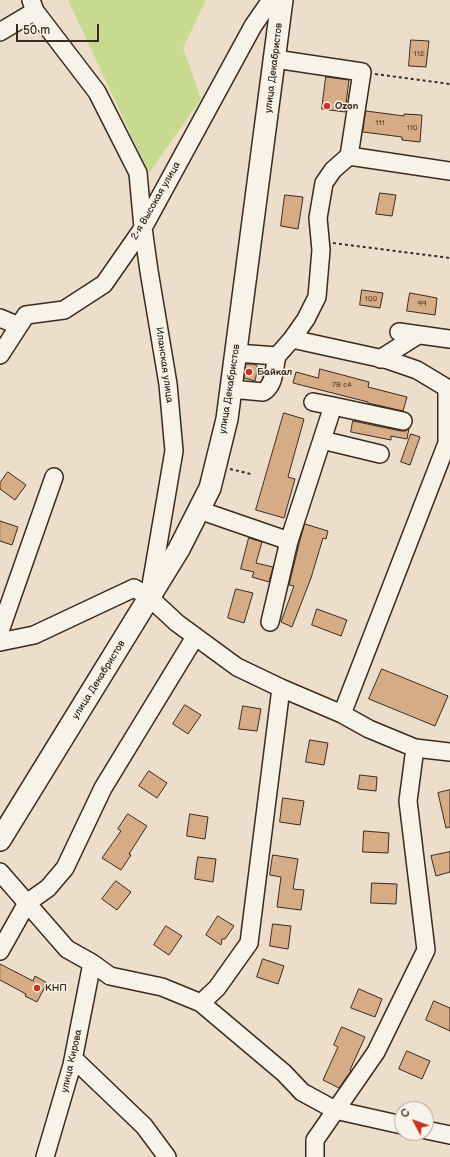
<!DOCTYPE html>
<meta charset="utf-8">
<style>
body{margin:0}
#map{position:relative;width:450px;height:1157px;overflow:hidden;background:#eddecb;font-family:"Balsamiq Sans",sans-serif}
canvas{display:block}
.north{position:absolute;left:394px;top:1101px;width:40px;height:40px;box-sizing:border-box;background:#f7f3e8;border:1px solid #aca397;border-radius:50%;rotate:311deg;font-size:11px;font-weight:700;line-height:16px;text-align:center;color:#3b2a1e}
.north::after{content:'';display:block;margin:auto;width:14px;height:18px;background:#c8321e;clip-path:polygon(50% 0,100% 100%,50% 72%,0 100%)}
.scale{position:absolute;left:16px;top:24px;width:83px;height:18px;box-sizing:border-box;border:2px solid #3b2a1e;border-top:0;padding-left:5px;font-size:12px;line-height:14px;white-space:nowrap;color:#3b2a1e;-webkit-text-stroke:3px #f7f3e8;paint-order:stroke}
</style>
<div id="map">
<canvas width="450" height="1157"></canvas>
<div class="north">С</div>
<div class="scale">50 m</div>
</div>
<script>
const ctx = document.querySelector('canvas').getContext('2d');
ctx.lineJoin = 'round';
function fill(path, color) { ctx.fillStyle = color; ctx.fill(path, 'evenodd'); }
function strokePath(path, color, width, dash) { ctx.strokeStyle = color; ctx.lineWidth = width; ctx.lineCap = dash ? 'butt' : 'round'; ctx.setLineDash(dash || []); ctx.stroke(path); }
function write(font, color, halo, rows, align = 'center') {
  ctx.font = font + ' "Balsamiq Sans",sans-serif'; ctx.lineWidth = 3; ctx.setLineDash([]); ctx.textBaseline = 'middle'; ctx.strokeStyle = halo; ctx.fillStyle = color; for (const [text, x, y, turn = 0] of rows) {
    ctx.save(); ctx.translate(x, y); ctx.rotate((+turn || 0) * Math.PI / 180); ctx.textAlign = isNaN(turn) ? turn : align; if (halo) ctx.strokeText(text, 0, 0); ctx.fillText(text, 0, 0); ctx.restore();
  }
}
fill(new Path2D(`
 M 68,0 L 206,0 L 183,48 L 201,99 L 149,173 Z`), '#c8da8f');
const building = new Path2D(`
 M 411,40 L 429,41 L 426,67 L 409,66 Z
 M 326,77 L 349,80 L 345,112 L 322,109 Z
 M 366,111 L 404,116 L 404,114 L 422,115 L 420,142 L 402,140 L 402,137 L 363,132 Z
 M 380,193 L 396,195 L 392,216 L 376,214 Z
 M 285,195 L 303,197 L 298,229 L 281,226 Z
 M 362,290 L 383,293 L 380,308 L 360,305 Z
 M 410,293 L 437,298 L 435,315 L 407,311 Z
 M 246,364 L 256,364 L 256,366 L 258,367 L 255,381 L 244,378 Z
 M 320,369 L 369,382 L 368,387 L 407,397 L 403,411 L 368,403 L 368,402 L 293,383 L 296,372 L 318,378 Z
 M 284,413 L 304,419 L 288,477 L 295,479 L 284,518 L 256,510 Z
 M 353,421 L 401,431 L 406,431 L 409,428 L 407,439 L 391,436 L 391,440 L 351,432 Z
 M 411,434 L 420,437 L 410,465 L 401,462 Z
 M 8,472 L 26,485 L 15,500 L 0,489 L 0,483 Z
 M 0,521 L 18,527 L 12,545 L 0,541 Z
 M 305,524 L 328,531 L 326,539 L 323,538 L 311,578 L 292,627 L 281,622 L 294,586 L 289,585 L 299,544 Z
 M 249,538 L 262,542 L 256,563 L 273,567 L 269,582 L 252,577 L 254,572 L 241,569 Z
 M 236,589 L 253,593 L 244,623 L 228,618 Z
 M 317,609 L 347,620 L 341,636 L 312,625 Z
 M 382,669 L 448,696 L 435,726 L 369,699 Z
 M 185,705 L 201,715 L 188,734 L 173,724 Z
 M 243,706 L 261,709 L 257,731 L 239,729 Z
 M 310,740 L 328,743 L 324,765 L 306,762 Z
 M 149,771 L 167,783 L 157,798 L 139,786 Z
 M 360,775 L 377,777 L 376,791 L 358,789 Z
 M 450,790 L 450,827 L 446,828 L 438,793 Z
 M 283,798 L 304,801 L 300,825 L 280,822 Z
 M 128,814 L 147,826 L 129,854 L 131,855 L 121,870 L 102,858 L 121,831 L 118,829 Z
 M 190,814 L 208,817 L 205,839 L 187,836 Z
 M 364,831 L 389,833 L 388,853 L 363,852 Z
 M 450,852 L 450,872 L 436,876 L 431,856 Z
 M 273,855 L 298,859 L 293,889 L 304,890 L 301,910 L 277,907 L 281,877 L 270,875 Z
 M 198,857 L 216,859 L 213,882 L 195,879 Z
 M 116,881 L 131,892 L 117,910 L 102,899 Z
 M 372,883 L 397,884 L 396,904 L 371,903 Z
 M 218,916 L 234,926 L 225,939 L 222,939 L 221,945 L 206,935 Z
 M 273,924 L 291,926 L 288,949 L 270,946 Z
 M 166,926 L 182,936 L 169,955 L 154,945 Z
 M 263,959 L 284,966 L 278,984 L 257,977 Z
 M 0,964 L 33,981 L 35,976 L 47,983 L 37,1002 L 25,996 L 26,994 L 0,980 Z
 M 359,989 L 382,999 L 375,1017 L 351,1008 Z
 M 434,1001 L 450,1008 L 450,1031 L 426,1020 Z
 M 342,1027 L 365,1037 L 350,1070 L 351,1071 L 339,1088 L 323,1080 L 338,1047 L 334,1045 Z
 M 407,1051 L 430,1061 L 422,1079 L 399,1069 Z`);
fill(building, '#d6ac87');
strokePath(building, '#3b2a1e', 1);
const minor = new Path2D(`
 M 31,0 L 35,11 L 97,92 L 138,173 L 143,228 L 149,271 L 168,384 L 174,451 L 150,591
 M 0,32 L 35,11
 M 275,59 L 362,72 L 349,156 L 333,170 L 324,183 L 318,218 L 321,250 L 317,297 L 306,319 L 292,339
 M 349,156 L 450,171
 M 0,318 L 19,326
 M 399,332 L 450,339
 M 236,353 L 277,356 L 292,339 L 388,360 L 417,370 L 447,388
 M 0,355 L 26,315 L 64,310 L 104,284 L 143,228 L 253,26 L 271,0
 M 380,359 L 418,335
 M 231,389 L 263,392 C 275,386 274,367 277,356
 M 313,402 L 333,406
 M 322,440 L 380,454
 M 199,510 L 289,541 L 333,406 L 403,421
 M 270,622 L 289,541
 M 0,631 L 54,477
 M 0,642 L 34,635 L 134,588 L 149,597 L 177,623 L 237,667 L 281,688 L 342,714 L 369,729 L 415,748 L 450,752
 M 342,714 L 447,443 L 447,388 L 450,389
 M 0,872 L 67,949 L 92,963 L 110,976 L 162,987 L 201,1003 L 217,988 L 249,943 L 281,688
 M 0,951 L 27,903 L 48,888 L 65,868 L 103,788 L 195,637
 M 201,1003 L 284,1073 L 302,1092 L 335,1110 L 402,1125
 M 74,1059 L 144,1126 L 167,1157
 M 426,1130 L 450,1135
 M 45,1157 L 72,1065 L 92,963
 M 315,1157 L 315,1140 L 376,1052 L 426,950 L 408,801 L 415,748`);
const major = new Path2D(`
 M 0,840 L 179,549 L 210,488 L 227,419 L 282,0`);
strokePath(minor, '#3b2a1e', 20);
strokePath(major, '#3b2a1e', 24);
strokePath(new Path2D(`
 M 375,74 L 450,84
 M 333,243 L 450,258
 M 230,469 L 251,474`), '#3b2a1e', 2, [3, 3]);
strokePath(minor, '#f7f3e8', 17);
strokePath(major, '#f7f3e8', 21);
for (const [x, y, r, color] of [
 [327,106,4,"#c8321e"],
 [249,372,4,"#c8321e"],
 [37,988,4,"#c8321e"]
]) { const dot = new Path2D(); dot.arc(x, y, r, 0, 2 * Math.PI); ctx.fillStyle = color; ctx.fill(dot); strokePath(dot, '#f7f3e8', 1.5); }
write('8px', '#624a38', null, [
 ["112",419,54],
 ["111",380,123],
 ["110",412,128],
 ["100",371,299],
 ["99",422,304],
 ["7В с4",342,385]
]);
write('10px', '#3b2a1e', '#f7f3e8', [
 ["улица Декабристов",274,68,-83],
 ["2-я Высокая улица",156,201,-60],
 ["Иланская улица",164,365,82],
 ["улица Декабристов",230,389,-81],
 ["улица Декабристов",99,680,-58],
 ["улица Кирова",72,1061,-77]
]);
write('bold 10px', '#3b2a1e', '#f7f3e8', [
 ["Ozon",335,106],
 ["Байкал",257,372],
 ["КНП",45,988]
], 'left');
</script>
